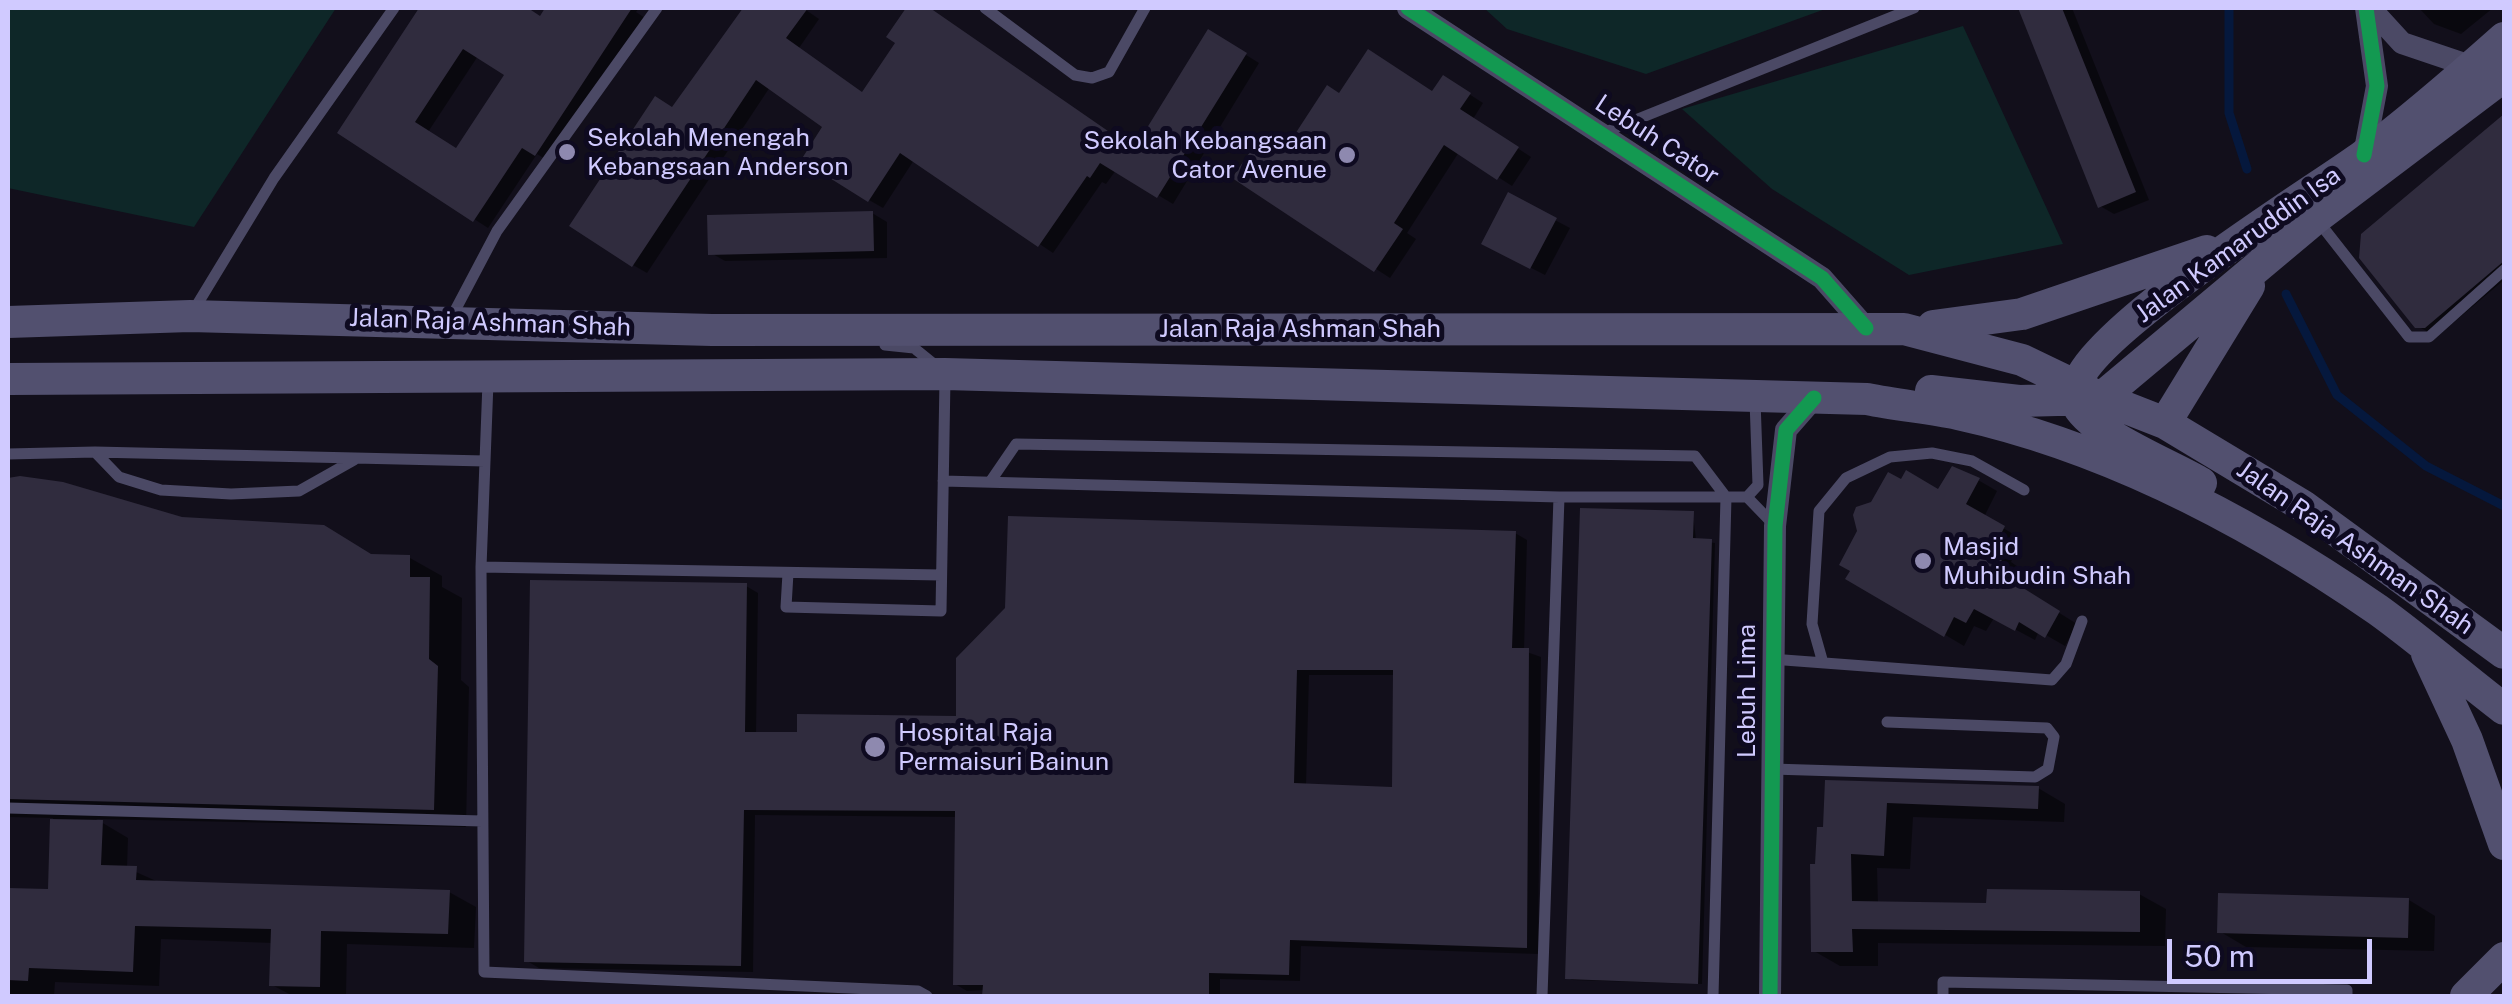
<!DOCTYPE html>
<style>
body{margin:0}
#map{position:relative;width:2512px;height:1004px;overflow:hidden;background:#120f1b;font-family:"Public Sans",sans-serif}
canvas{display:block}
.frame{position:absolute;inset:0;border:10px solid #d0caff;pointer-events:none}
.scale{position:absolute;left:2167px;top:939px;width:205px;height:45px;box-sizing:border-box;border:5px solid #d0caff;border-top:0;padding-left:12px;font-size:30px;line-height:35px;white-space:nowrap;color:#d0caff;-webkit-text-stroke:8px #0e0a20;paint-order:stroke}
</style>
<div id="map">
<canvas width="2512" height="1004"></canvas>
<div class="frame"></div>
<div class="scale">50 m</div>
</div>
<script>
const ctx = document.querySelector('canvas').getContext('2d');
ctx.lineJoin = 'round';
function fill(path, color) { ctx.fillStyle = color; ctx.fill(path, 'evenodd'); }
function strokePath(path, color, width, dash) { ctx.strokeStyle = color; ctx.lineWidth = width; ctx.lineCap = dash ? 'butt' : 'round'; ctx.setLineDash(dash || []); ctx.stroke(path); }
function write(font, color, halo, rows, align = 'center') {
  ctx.font = font + ' "Public Sans",sans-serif'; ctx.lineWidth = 10; ctx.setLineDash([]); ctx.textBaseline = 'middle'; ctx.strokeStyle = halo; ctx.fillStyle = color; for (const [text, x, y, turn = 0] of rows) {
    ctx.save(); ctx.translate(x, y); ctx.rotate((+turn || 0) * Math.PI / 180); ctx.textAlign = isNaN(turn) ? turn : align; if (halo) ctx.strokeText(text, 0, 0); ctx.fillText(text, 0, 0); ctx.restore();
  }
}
fill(new Path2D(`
 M 8,8 L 336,8 L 194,227 L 8,188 Z
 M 1484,8 L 1828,8 L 1646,74 L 1507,29 Z
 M 1963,26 L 2063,244 L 1909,275 L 1772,189 L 1682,109 Z`), '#0e2728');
fill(new Path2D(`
 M 422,8 L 525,8 L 541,18 L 548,8 L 639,8 L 636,12 L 645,18 L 550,162 L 537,154 L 488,228 L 340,132 ZM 478,56 L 507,74 L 457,150 L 428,132 Z
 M 746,8 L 803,8 L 819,19 L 799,48 L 864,94 L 899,43 L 889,36 L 909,8 L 928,8 L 1136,151 L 1209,32 L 1259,63 L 1173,204 L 1116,170 L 1106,184 L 1102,182 L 1053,253 L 914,160 L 883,208 L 869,200 L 826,126 L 770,87 L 647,273 L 633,265 L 673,110 Z
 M 2020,8 L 2072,8 L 2149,200 L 2114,214 L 2100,206 Z
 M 2419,8 L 2493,8 L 2461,34 L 2434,24 Z
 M 1458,87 L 1483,103 L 1473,119 L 1531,157 L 1512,186 L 1459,152 L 1407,233 L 1416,239 L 1390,278 L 1236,178 L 1286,154 L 1340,95 L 1434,94 Z
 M 2504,117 L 2504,280 L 2440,334 L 2432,334 L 2417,326 L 2364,236 Z
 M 1509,196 L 1570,228 L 1545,275 L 1498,251 Z
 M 872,213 L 887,222 L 887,258 L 725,261 L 711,253 Z
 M 20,479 L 182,520 L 372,557 L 410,558 L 442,576 L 442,587 L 462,598 L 461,680 L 469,687 L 466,827 L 96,819 L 128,838 L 127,868 L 163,884 L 449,892 L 476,907 L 474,948 L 347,944 L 346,996 L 293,996 L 272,985 L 273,943 L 161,939 L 159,986 L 55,982 L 54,996 L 8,996 L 8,890 L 50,891 L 53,818 L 8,817 L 8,482 Z
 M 1978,480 L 1997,491 L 1984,517 L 2022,539 L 2011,562 L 2021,569 L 2013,584 L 2077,624 L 2065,646 L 2039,631 L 2035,640 L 1994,618 L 1986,631 L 1974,626 L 1964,646 L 1849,578 L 1939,492 Z
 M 1693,514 L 1696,540 L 1715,543 L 1702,984 L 1572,980 L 1568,978 Z
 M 1515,533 L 1527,540 L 1524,651 L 1541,657 L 1538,954 L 1301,946 L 1300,981 L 1220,979 L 1220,996 L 984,996 L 985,990 L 967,991 L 955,984 L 957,817 L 755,815 L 753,972 L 539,968 L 527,961 L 746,586 L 758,593 L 756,735 L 800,734 L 958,719 ZM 1309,675 L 1396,675 L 1394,789 L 1306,786 Z
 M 1827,783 L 2038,788 L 2065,804 L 2064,822 L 1913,817 L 1910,869 L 1877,868 L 1878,904 L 1988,905 L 2139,894 L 2166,909 L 2165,946 L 1878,943 L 1878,966 L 1840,966 L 1814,951 Z
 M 2409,900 L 2435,916 L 2434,951 L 2246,947 L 2219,931 Z`), '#0007');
strokePath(new Path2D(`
 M 2229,8 L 2229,113 L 2247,169
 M 2286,294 L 2337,395 L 2426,466 L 2504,506`), '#05183d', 9);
fill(new Path2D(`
 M 419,8 L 528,8 L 540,16 L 545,8 L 632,8 L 535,156 L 522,148 L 473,222 L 337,133 ZM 463,49 L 504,75 L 456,148 L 415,122 Z
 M 743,8 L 808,8 L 786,38 L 862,92 L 895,43 L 886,37 L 906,8 L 930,8 L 1134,149 L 1208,29 L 1247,53 L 1157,198 L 1100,163 L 1090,178 L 1087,176 L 1038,247 L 900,153 L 868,202 L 801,160 L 822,127 L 756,80 L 632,267 L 569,226 L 655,96 L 672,107 Z
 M 2018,8 L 2062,8 L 2136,192 L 2098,208 Z
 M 1368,49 L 1432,91 L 1443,75 L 1471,93 L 1460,109 L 1519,147 L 1497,180 L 1444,145 L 1394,223 L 1403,229 L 1374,272 L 1232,178 L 1261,136 L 1284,151 L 1327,85 L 1339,93 Z
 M 2504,114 L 2504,261 L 2425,328 L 2415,328 L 2359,258 L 2361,234 Z
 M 1508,192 L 1557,218 L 1530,269 L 1481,244 Z
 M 873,211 L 874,251 L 708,255 L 707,215 Z
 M 1952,466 L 1980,478 L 1966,504 L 2005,526 L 1993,550 L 2004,556 L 1996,571 L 2060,611 L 2045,638 L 2019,622 L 2015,631 L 1974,609 L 1966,623 L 1954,617 L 1944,637 L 1845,579 L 1850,571 L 1839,565 L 1857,531 L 1853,515 L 1856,507 L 1871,502 L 1888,472 L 1901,479 L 1906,470 L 1938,489 Z
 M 20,476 L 63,482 L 182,517 L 324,525 L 371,554 L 410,555 L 410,577 L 430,577 L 429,659 L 438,666 L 434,810 L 8,799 L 8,478 Z
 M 1580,508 L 1694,511 L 1693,538 L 1712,539 L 1698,984 L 1565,979 Z
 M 1008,516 L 1516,531 L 1512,648 L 1529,648 L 1527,948 L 1290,940 L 1289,975 L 1209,973 L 1209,996 L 982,996 L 983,985 L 953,985 L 955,811 L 744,810 L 741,966 L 524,962 L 530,580 L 747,583 L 745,732 L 797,732 L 797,714 L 956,716 L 956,658 L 1005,608 ZM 1297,670 L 1393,670 L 1392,787 L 1294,783 Z
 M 1825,780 L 2039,786 L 2038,809 L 1887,803 L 1884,856 L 1851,854 L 1852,901 L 1986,903 L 1987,889 L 2140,891 L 2140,932 L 1852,929 L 1853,952 L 1811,952 L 1810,864 L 1815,864 L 1817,827 L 1823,827 Z
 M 50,819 L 103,820 L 101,865 L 137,866 L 136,880 L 450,890 L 448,934 L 321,931 L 320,987 L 269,986 L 271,929 L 135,926 L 133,972 L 29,968 L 28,981 L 8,980 L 8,888 L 48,889 Z
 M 2218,893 L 2409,898 L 2408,938 L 2217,933 Z`), '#302c3e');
strokePath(new Path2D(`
 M 985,8 L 1075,75 L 1092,78 L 1109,72 L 1145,8
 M 1603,133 L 1914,8
 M 2318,221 L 2409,337 L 2429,337 L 2504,270
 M 192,313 L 274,178 L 394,8
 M 450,320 L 497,231 L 657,8
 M 885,345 L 914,348 L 935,365
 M 488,382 L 481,567 L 484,972 L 918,991 L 927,996
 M 95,452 L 119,477 L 161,490 L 231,494 L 299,491 L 354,460
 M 8,454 L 95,452 L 485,461
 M 943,481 L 1559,497 L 1747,497 L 1758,485 L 1755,400
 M 990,482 L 1016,444 L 1695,456 L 1726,497 L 1713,996
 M 1747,497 L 1775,526
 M 481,567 L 941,575
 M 788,573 L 786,607 L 941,611 L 945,379
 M 1771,659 L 2052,680 L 2066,664 L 2082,621
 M 1823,663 L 1812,624 L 1819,511 L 1846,478 L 1890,457 L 1932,453 L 1972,461 L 2024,490
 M 1772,769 L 2035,777 L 2048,769 L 2054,737 L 2047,728 L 1887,722
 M 8,808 L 482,821
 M 1542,996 L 1559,497
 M 1943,996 L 1943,982 L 2347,990 L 2347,996`), '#4b4965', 11);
strokePath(new Path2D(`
 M 1408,8 L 1822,278 L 1866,328
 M 2370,8 L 2402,43 L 2473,67
 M 2364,155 L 2377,86 L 2366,8
 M 1770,996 L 1775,526 L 1786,430 L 1814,398`), '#4b4965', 22);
strokePath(new Path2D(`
 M 8,322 L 190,316 L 712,330 L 1904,329 L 2022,360 L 2101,398 L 2165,423 L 2303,506 L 2504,653
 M 1933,326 L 2022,314 L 2207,251
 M 8,379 L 945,374 L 1867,399 C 1897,405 1928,408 1958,414 C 2109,447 2252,523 2378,610 C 2421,641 2462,677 2504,709
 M 1931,391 L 2019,401 L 2096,399
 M 2101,398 L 2316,218 L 2504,76
 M 2165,423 L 2249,286
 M 2201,483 C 2171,465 2087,432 2076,402 C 2056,348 2319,189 2364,155 C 2412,119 2459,78 2504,38
 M 2427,654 L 2467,740 L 2504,844
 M 2466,996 L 2504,958`), '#52506f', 32);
strokePath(new Path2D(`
 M 1408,8 L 1822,278 L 1866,328
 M 2364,155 L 2377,86 L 2366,8
 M 1770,996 L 1775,526 L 1786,430 L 1814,398`), '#139951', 15);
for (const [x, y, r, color] of [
 [567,152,10,"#8e89af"],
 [1347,155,10,"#8e89af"],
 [1923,561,10,"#8e89af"],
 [875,747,12,"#8e89af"]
]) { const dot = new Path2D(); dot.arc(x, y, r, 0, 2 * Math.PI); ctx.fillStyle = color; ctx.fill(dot); strokePath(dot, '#0e0a20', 4); }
write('25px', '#d0caff', '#0e0a20', [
 ["Sekolah Menengah",587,138],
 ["Kebangsaan Anderson",587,167],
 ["Sekolah Kebangsaan",1327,141,"right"],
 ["Cator Avenue",1327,170,"right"],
 ["Masjid",1943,547],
 ["Muhibudin Shah",1943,576],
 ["Hospital Raja",898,733],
 ["Permaisuri Bainun",898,762]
], 'left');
write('25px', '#d0caff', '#0e0a20', [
 ["Lebuh Cator",1657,140,33],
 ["Jalan Kamaruddin Isa",2238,245,-36],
 ["Jalan Raja Ashman Shah",490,323,2],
 ["Jalan Raja Ashman Shah",1300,329],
 ["Jalan Raja Ashman Shah",2355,548,35],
 ["Lebuh Lima",1747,691,-90]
]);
</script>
